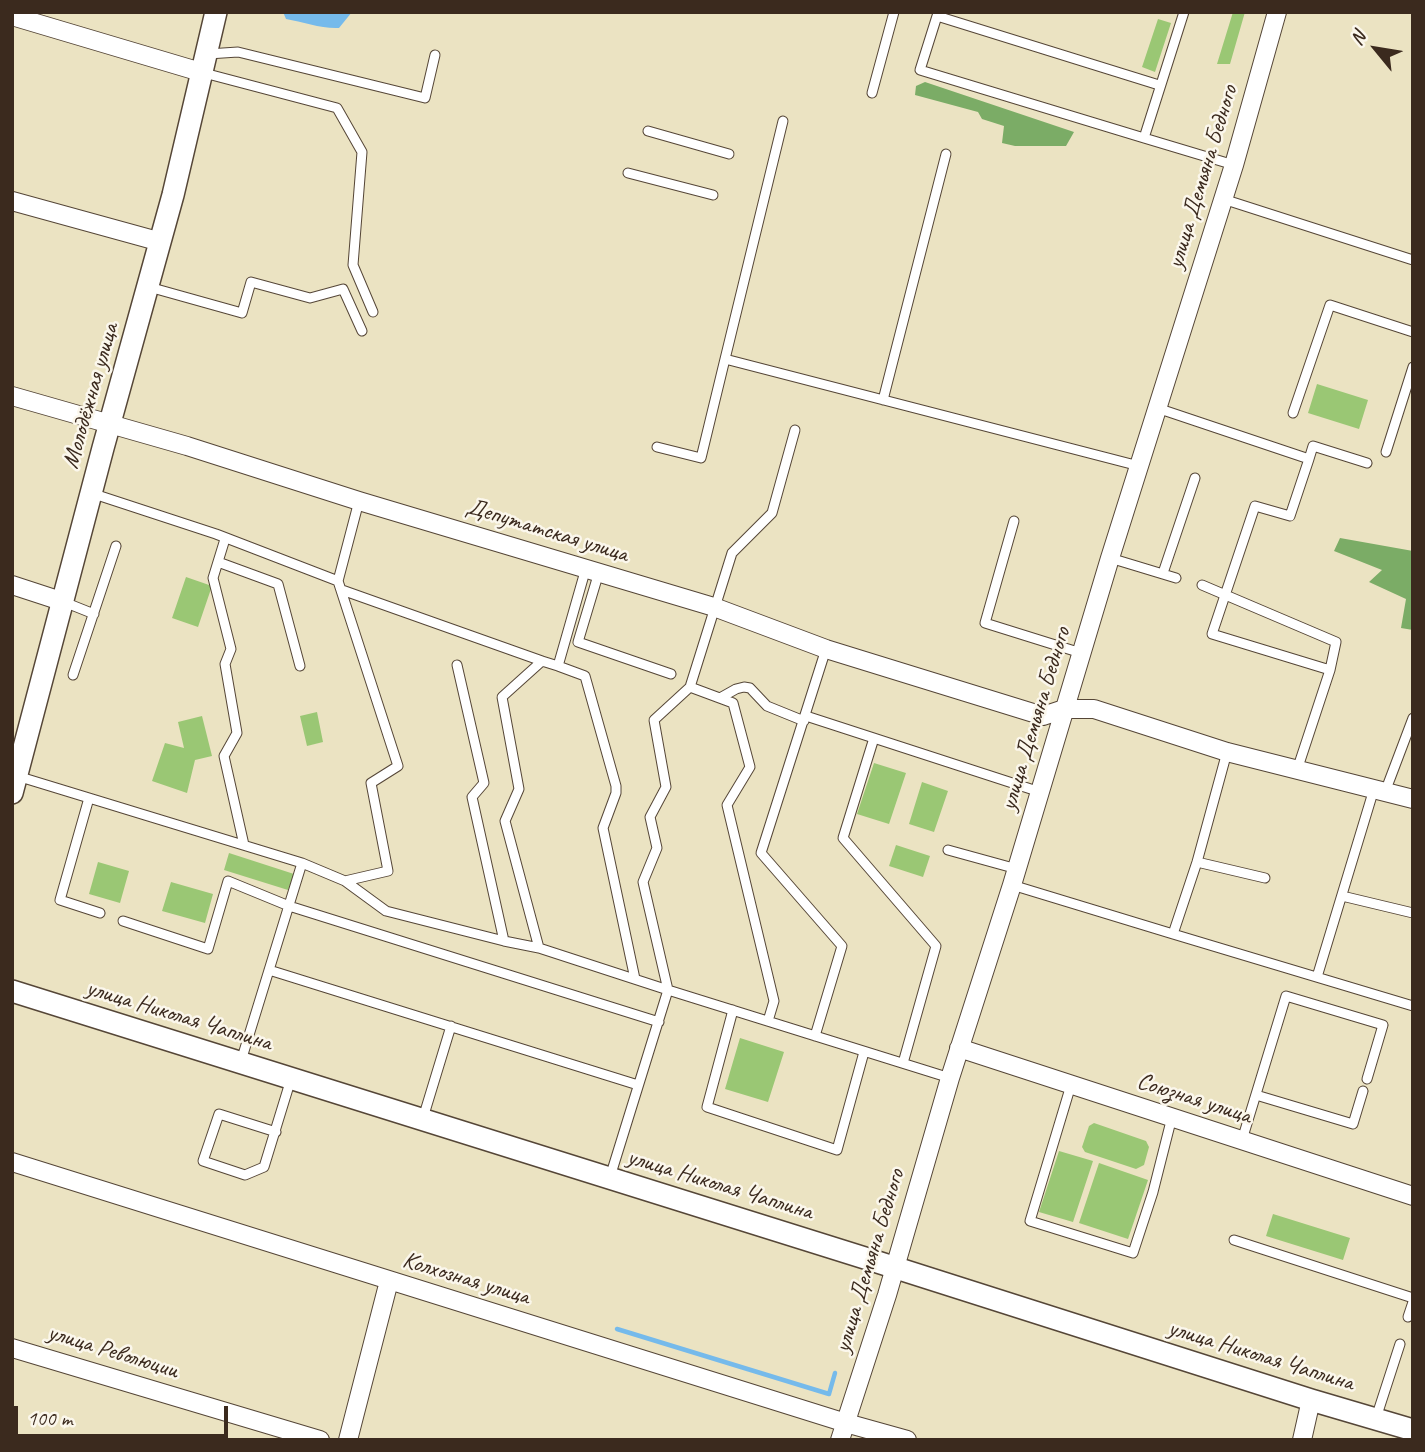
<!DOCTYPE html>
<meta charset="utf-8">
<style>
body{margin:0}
#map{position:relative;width:1425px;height:1452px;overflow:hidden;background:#ebe3c2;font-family:Caveat,sans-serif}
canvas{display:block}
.frame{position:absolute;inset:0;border:14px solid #3b2a1e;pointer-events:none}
.north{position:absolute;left:1341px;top:14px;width:70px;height:70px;-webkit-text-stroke:5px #fbf7ec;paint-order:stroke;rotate:300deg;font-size:19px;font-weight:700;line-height:28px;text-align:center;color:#3b2a1e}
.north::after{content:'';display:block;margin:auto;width:24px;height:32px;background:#3b2a1e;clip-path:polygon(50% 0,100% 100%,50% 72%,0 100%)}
.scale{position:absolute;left:14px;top:1406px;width:214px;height:32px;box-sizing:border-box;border:4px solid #3b2a1e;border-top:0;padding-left:9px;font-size:21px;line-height:24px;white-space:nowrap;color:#3b2a1e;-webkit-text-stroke:5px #fbf7ec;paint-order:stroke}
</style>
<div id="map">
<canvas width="1425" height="1452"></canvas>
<div class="frame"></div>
<div class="north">N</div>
<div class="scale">100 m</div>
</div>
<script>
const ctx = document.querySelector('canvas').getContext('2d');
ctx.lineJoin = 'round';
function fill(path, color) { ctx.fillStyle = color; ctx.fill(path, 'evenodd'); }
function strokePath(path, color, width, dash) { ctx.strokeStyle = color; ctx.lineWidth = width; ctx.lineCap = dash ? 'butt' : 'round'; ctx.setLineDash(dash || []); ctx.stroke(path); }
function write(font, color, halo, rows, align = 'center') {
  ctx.font = font + ' Caveat,sans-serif'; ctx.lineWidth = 5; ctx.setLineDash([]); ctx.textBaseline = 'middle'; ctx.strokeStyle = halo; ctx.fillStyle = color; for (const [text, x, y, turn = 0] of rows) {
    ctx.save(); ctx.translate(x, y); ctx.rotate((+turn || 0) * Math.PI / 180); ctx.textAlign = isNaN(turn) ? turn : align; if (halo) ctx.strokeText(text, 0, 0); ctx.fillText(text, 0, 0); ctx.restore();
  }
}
fill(new Path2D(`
 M 1233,12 L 1245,12 L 1230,64 L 1217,64 Z
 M 1158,19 L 1171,23 L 1155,72 L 1142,67 Z
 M 1317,384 L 1368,400 L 1359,429 L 1308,413 Z
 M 186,577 L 212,586 L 198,627 L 172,618 Z
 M 317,712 L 323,742 L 307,746 L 300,716 Z
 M 202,716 L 212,756 L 195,760 L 187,793 L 152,781 L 165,743 L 184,748 L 178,722 Z
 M 874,763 L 906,773 L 889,824 L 857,814 Z
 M 922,782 L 948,791 L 934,832 L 909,824 Z
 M 896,845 L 930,856 L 923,877 L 889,866 Z
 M 229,853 L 294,874 L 288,890 L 224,870 Z
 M 98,862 L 129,871 L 120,903 L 89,894 Z
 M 171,882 L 213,894 L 205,923 L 162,911 Z
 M 740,1038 L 784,1052 L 768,1102 L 725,1089 Z
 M 1094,1123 L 1146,1141 L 1149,1147 L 1144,1165 L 1136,1169 L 1085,1152 L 1082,1147 L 1089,1126 Z
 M 1059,1151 L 1093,1161 L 1073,1222 L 1039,1212 Z
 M 1099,1163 L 1148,1180 L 1128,1239 L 1079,1223 Z
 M 1273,1214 L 1350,1238 L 1343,1260 L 1266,1236 Z`), '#9ac774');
fill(new Path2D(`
 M 925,82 L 1074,132 L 1066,146 L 1015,146 L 1002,143 L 1004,126 L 982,119 L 978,112 L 915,95 L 916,86 Z
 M 1340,538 L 1413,551 L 1413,630 L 1401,628 L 1406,599 L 1369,582 L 1382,570 L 1334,551 Z`), '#7bac66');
fill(new Path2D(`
 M 283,12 L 352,12 L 339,28 C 322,29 303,22 286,19 Z`), '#75baeb');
strokePath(new Path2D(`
 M 617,1329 L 829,1394 L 835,1373`), '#75baeb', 4.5);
const service = new Path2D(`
 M 1184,12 L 1144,138 L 1234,165
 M 208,54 L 238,52 L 425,98 L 435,55
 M 204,73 L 337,108 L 362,152 L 353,265 L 373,312
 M 872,93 L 894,12
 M 783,121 L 725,359 L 1139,466
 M 648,131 L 729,154
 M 1144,138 L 920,70 L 937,16 L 1159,85
 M 628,173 L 713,195
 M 1223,199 L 1413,260
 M 149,287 L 242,313 L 251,282 L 310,298 L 343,289 L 362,331
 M 883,400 L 946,154
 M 1157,408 L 1309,459 L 1290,516 L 1255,506 L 1212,634 L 1330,670
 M 1293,413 L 1330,305 L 1413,332
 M 657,447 L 701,458 L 725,359
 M 1386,452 L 1413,367
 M 1309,459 L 1313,446 L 1367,463
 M 91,493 L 216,534 L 338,581
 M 1014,521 L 985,623 L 1081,653
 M 225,539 L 213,578 L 231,649 L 225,664 L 237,733 L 224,756 L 244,845
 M 1110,558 L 1176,578
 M 218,562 L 278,584 L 300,666
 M 586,568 L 558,666 L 542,661 L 502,697 L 519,789 L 505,821 L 539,948 L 668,990 L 643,882 L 657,848 L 650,817 L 666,787 L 654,720 L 690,687 L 732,553 L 772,513 L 795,430
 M 599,572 L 578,642 L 671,674
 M 1163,573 L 1195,478
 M 1202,585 L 1336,642 L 1330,670 L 1297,770
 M 342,590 L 542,661
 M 64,602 L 94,614
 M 558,666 L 585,676 L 616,786 L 616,793 L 603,828 L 635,979
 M 73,675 L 116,546
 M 690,687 L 733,703 L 750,767 L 727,805 L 774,1001 L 768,1021
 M 720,698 L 736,689 L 744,687 L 750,688 L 767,706 L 804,721
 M 806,716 L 1040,792
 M 874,738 L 843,838 L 936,946 L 903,1063
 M 1227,752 L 1197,862 L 1173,934 L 1413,1006
 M 17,776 L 302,863 L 241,1061
 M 1385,792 L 1413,718
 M 89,798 L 60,900 L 100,913
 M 948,850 L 1017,869
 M 1197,862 L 1265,878
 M 302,863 L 345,881 L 388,871 L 371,783 L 398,766 L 338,581 L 359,501
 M 345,881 L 386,911 L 504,941 L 472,797 L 484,783 L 457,665
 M 1012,885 L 1173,934
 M 1342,896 L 1413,913
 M 123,921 L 208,949 L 228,881 L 289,906 L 659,1022
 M 504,941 L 539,948
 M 269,970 L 638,1085
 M 1317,977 L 1374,789
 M 733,1010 L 707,1107 L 837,1150 L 864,1052
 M 815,1036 L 842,946 L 761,853 L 826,649
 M 1071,1085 L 1030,1221 L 1133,1253 L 1153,1192 L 1172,1117
 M 1256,1095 L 1353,1124 L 1363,1091
 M 423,1118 L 451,1026
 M 276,1132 L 219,1114 L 203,1161 L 245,1175 L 264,1167 L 291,1079
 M 1242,1140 L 1286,996 L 1383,1025 L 1367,1079
 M 610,1177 L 668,990 L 950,1078
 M 1234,1240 L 1413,1298
 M 1408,1317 L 1413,1302
 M 1376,1418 L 1400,1344`);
const minor = new Path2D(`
 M 12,16 L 204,73
 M 12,201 L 161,242
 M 12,396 L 187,446 L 359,501 L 714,607 L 826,649 L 1043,716 L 1064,709 L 1094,709 L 1227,752 L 1413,799
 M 12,585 L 64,602
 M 959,1048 L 1413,1196
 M 12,1162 L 846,1423 L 907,1440
 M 12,1348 L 320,1440
 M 348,1440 L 389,1281
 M 840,1440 L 887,1295 L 950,1078 L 1012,885 L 1110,558 L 1234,165 L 1277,12
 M 1302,1440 L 1311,1400`);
const tertiary = new Path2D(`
 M 12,793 L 103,448 L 173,195 L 216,12
 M 12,991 L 868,1259 L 1311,1400 L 1413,1430`);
strokePath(service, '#554637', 11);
strokePath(minor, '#554637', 20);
strokePath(tertiary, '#554637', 24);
strokePath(service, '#fff', 9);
strokePath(minor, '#fff', 18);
strokePath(tertiary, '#fff', 21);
write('24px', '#3b2a1e', '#fbf7ec', [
 ["улица Демьяна Бедного",1203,177,-73],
 ["Молодёжная улица",91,396,-74],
 ["Депутатская улица",547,531,17],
 ["улица Демьяна Бедного",1036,719,-73],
 ["улица Николая Чаплина",179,1016,17],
 ["Союзная улица",1194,1099,18],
 ["улица Николая Чаплина",720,1185,17],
 ["улица Демьяна Бедного",870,1261,-73],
 ["Колхозная улица",466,1279,17],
 ["улица Революции",113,1352,17],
 ["улица Николая Чаплина",1261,1356,17]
]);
</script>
